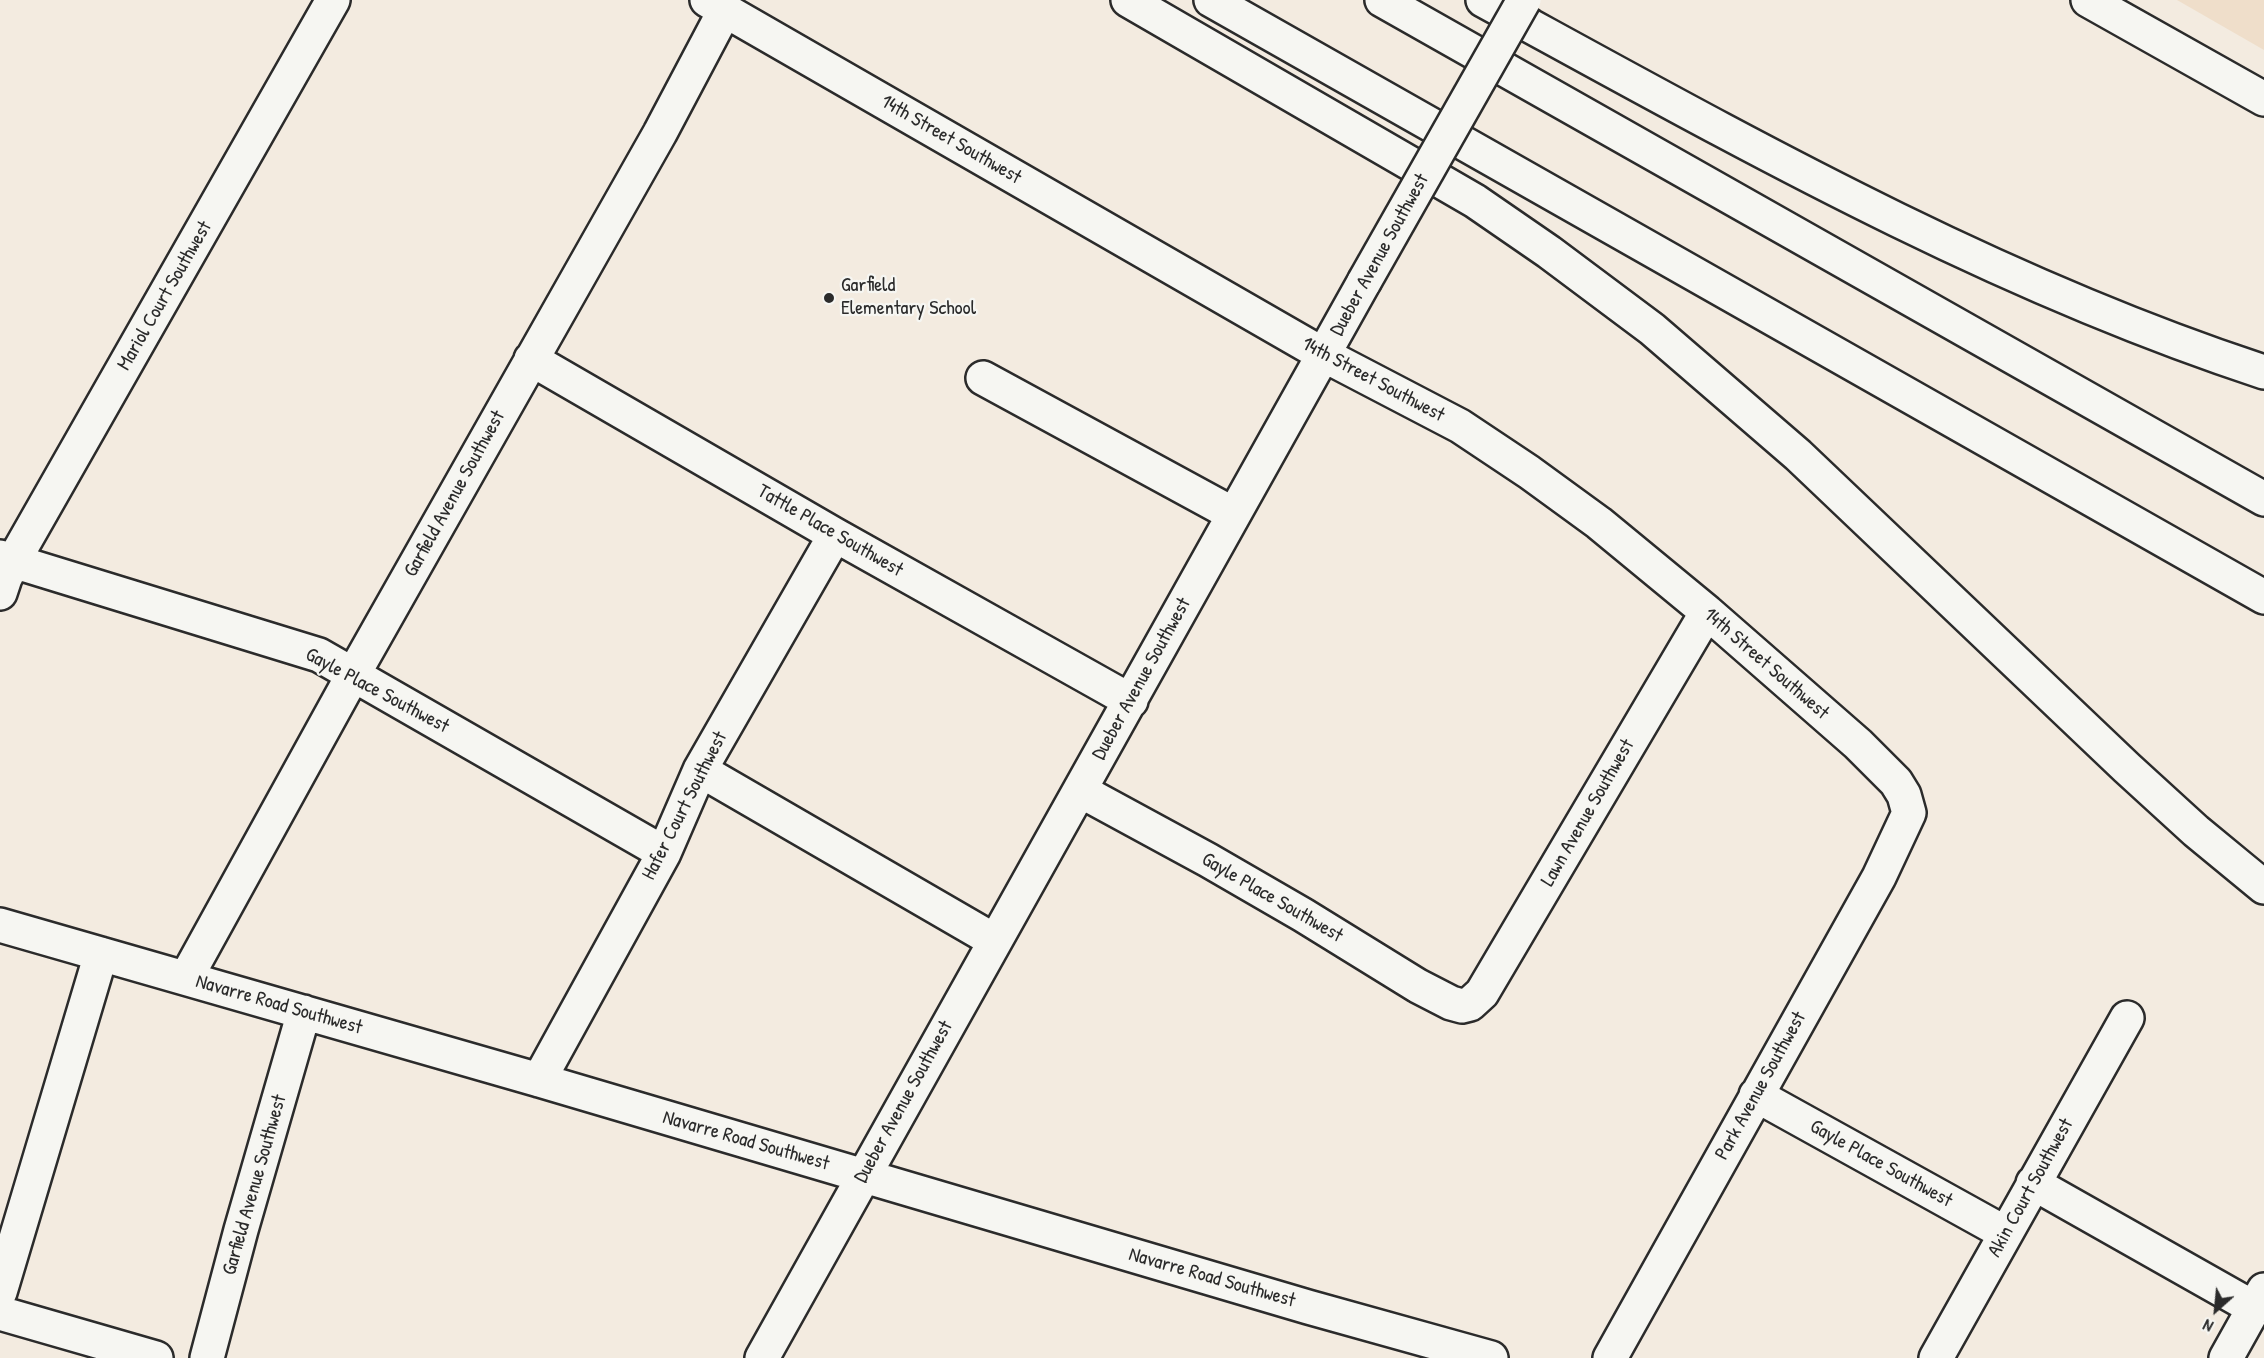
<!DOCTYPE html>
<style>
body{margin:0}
#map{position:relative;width:2264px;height:1358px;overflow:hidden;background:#f3ebe0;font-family:"Patrick Hand",sans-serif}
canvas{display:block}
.north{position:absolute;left:2186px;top:1280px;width:60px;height:60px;-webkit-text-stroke:4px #f6f6f2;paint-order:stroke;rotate:207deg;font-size:16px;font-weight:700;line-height:24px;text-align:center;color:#2b2b2b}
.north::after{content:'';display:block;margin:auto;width:21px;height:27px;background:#2b2b2b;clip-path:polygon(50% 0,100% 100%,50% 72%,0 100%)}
</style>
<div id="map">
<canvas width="2264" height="1358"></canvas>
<div class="north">N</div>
</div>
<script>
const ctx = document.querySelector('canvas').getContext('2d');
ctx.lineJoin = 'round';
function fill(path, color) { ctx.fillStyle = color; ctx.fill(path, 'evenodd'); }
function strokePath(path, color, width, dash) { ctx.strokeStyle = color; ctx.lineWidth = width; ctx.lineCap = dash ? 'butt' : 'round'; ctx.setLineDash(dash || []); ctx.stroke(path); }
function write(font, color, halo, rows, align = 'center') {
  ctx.font = font + ' "Patrick Hand",sans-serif'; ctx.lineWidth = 4.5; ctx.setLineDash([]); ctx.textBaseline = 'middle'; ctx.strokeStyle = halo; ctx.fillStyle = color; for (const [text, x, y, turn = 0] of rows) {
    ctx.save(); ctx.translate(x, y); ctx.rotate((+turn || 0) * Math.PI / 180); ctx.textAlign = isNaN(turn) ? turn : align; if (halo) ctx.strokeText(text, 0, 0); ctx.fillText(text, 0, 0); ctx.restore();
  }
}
fill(new Path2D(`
 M 2177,0 L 2264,0 L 2264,50 Z`), '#efdeca');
const minor = new Path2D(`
 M 707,0 L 1324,355 L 1460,426 L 1529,472 L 1599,523 L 1707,612 L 1858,744 L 1896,782 L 1904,795 L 1909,813 L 1879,877 L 1610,1358
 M 2088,0 L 2264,99
 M 531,359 L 835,535 L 1131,701
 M 983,378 L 1233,514
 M 0,557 L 319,655 L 664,853
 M 0,593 L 5,578 L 14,560 L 333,0
 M 700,770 L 995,941
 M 1081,791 L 1208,860 L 1303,915 L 1418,986 L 1451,1003 L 1462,1006 L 1470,1004 L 1482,993 L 1707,612
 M 0,925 L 539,1080 L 1308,1307 L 1491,1358
 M 186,978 L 353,675 L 660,133 L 725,10
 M 539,1080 L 664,853 L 700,770 L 835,535
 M 1756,1095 L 2005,1233
 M 2033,1183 L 2254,1308
 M 0,1292 L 101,954
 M 0,1313 L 156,1358
 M 207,1358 L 241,1230 L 304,1012
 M 762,1358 L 1364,282
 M 1936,1358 L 2127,1018
 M 2226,1358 L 2264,1290`);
const highway = new Path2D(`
 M 1128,0 L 1475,201 L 1549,252 L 1652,329 L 1798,455 L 2127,768 L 2196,831 L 2264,887
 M 1211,0 L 2264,597
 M 1382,0 L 2264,499
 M 1483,0 C 1736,138 1989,282 2264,372`);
strokePath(minor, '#2b2b2b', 38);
strokePath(highway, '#2b2b2b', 38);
strokePath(minor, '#f6f6f2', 33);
strokePath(highway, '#f6f6f2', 33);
const minorBridge = new Path2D(`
 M 1364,282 L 1524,0`);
strokePath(minorBridge, '#2b2b2b', 38, []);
strokePath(minorBridge, '#f6f6f2', 33);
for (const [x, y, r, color] of [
 [829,298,6,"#2b2b2b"]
]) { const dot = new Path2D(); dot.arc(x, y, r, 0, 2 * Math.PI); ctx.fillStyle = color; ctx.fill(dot); strokePath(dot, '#f6f6f2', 2); }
write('20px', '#2b2b2b', '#f6f6f2', [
 ["14th Street Southwest",951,140,30],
 ["Dueber Avenue Southwest",1380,255,-61],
 ["Mariol Court Southwest",165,296,-60],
 ["14th Street Southwest",1373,380,28],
 ["Garfield Avenue Southwest",455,494,-61],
 ["Tattle Place Southwest",830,531,30],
 ["14th Street Southwest",1766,664,41],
 ["Dueber Avenue Southwest",1142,679,-61],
 ["Gayle Place Southwest",377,691,28],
 ["Hafer Court Southwest",685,806,-63],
 ["Lawn Avenue Southwest",1588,813,-60],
 ["Gayle Place Southwest",1272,898,30],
 ["Navarre Road Southwest",279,1005,16],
 ["Park Avenue Southwest",1761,1086,-61],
 ["Dueber Avenue Southwest",904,1102,-61],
 ["Navarre Road Southwest",746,1141,16],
 ["Gayle Place Southwest",1881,1164,29],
 ["Garfield Avenue Southwest",255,1185,-74],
 ["Akin Court Southwest",2031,1188,-61],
 ["Navarre Road Southwest",1212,1278,16]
]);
write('20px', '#2b2b2b', '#f6f6f2', [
 ["Garfield",841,286],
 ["Elementary School",841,309]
], 'left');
</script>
